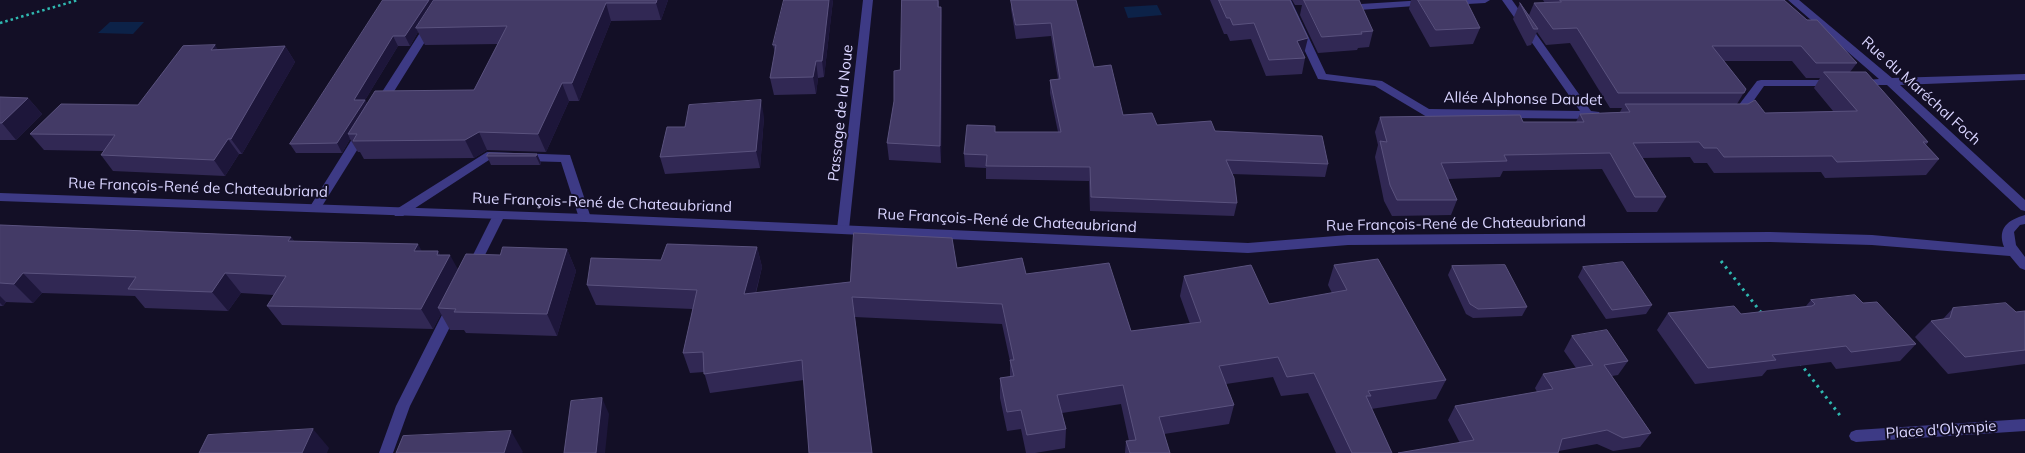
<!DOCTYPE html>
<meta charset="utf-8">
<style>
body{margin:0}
canvas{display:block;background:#130f26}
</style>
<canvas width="2025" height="453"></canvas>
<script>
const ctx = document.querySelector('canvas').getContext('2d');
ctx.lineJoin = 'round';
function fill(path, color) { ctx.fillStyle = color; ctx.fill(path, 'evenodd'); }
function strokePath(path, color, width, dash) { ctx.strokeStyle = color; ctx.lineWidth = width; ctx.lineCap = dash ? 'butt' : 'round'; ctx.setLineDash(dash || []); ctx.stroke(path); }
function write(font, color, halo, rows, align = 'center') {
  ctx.font = font + ' Mulish,sans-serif'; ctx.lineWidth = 4; ctx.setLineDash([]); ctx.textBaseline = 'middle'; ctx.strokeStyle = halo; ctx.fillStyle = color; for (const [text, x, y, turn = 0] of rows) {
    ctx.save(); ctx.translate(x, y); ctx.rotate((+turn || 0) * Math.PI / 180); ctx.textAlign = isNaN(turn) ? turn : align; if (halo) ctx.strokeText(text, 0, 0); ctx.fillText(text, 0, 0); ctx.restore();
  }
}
fill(new Path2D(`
 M 1157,5 L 1162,15 L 1128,18 L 1124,7 Z
 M 110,22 L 144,22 L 133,34 L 98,33 Z`), '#0c2248');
strokePath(new Path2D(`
 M 0,23 L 78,0`), '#2fb8b0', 2.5, [2.5, 3]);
strokePath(new Path2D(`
 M 1721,261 L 1763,315
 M 1800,363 L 1842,418`), '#2fb8b0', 3, [2.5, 4.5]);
fill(new Path2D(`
 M 487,152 L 570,155 L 591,218 L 589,221 L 581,221 L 579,218 L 561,162 L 489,160 L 403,216 L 395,216 L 393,213 L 395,210 Z`), '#3d3a85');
fill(new Path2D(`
 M 441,0 L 451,0 L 383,109 L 375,109 L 373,106 Z
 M 863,0 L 873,0 L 849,229 L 843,234 L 837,229 Z
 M 1281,0 L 1291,0 L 1326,74 L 1382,81 L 1429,109 L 1580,111 L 1502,0 L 1512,0 L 1591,111 L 1599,112 L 1601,115 L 1595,119 L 1427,117 L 1375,86 L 1318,79 Z
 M 1425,0 L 1430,3 L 1429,5 L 1345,11 L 1340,8 L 1345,5 Z
 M 1446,0 L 1490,0 L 1485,3 L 1450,5 L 1446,4 Z
 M 1788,0 L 1799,0 L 1892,78 L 2025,74 L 2025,80 L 1900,85 L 2025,200 L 2025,211 L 2021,210 L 1887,85 L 1855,85 L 1854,83 L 1855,81 L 1879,79 Z
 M 1761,80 L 1834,80 L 1839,83 L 1834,86 L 1764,86 L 1742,117 L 1729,117 L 1727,114 L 1729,111 L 1735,110 L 1757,81 Z
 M 363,127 L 369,131 L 319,211 L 311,211 L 309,208 L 311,205 L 359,128 Z
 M 499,211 L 505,215 L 478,269 L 477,272 L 467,272 L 466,269 L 493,215 Z
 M 453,302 L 458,303 L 460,307 L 410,406 L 393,453 L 379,453 L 396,406 L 448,303 Z
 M 2025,419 L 2025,431 L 1856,442 L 1851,440 L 1849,436 L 1851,432 L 1856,430 Z`), '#3d3a85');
fill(new Path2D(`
 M 0,193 L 585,214 L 1248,243 L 1348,235 L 1770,232 L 1872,235 L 2004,247 C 1997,228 2008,220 2025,215 L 2025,224 L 2020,225 L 2014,232 L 2016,245 L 2025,257 L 2025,270 L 2020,268 L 2010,256 L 1872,245 L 1770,242 L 1348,245 L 1248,253 L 585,222 L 0,201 Z`), '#3d3a85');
fill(new Path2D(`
 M 383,0 L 668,0 L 661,20 L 611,21 L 579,101 L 569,101 L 546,152 L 487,150 L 474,158 L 364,159 L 360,152 L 358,152 L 350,139 L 342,153 L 296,153 L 290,144 ZM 418,32 L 425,45 L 498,44 L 474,90 L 367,104 L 365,100 L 398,46 L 410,46 Z
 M 833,0 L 824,77 L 818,78 L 816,94 L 774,95 L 770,78 L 775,53 L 773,45 Z
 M 939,0 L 939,7 L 941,7 L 942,24 L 941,163 L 889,160 L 887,143 L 900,70 Z
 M 1011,0 L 1076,0 L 1094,67 L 1123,115 L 1157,125 L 1215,131 L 1328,164 L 1325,177 L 1232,174 L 1237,203 L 1234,216 L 1090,211 L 1089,181 L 986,179 L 986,168 L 965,167 L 964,154 L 995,132 L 1058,132 L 1050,93 L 1050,80 L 1058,79 L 1051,36 L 1016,39 L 1011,9 Z
 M 1210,0 L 1290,0 L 1304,54 L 1305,58 L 1302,74 L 1266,76 L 1251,39 L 1230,41 L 1227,34 L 1224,34 Z
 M 1292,0 L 1359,0 L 1373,31 L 1369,47 L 1358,48 L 1357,50 L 1318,53 L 1300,15 L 1302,5 L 1295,5 Z
 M 1411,0 L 1466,0 L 1480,28 L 1473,44 L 1430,47 L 1409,9 Z
 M 1543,0 L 1784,0 L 1857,63 L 1850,72 L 1928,142 L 1926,145 L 1939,159 L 1926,175 L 1825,178 L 1821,172 L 1714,173 L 1707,163 L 1694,163 L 1690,157 L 1643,158 L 1666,197 L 1657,212 L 1627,212 L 1602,169 L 1503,171 L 1500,177 L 1448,179 L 1457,200 L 1451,215 L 1392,216 L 1384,201 L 1375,157 L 1378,145 L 1375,132 L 1380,117 L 1523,122 L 1576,122 L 1580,114 L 1620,112 L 1622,108 L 1610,108 L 1570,43 L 1546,45 L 1537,32 L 1531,45 L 1527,46 L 1513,19 L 1520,3 L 1529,15 L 1534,3 L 1545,3 ZM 1724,61 L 1792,61 L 1806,78 L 1820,78 L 1814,88 L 1833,111 L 1765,113 L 1737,104 L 1746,89 Z
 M 285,46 L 295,62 L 242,154 L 239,154 L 225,176 L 113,171 L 101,155 L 104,151 L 44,150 L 30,134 L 138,105 L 218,50 Z
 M 0,97 L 28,98 L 42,114 L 16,140 L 0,140 Z
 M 764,117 L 760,168 L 665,174 L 660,157 L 685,127 Z
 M 537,154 L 541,163 L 540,165 L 491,165 L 487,156 Z
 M 0,225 L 291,237 L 294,241 L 422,251 L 438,251 L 440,255 L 458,269 L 500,255 L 567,249 L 576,271 L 557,336 L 466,333 L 464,330 L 450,330 L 441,314 L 433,329 L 282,325 L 267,306 L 274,295 L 241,293 L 228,311 L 145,308 L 135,296 L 42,293 L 33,303 L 6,302 L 3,306 L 0,306 Z
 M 757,247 L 762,267 L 756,293 L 850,282 L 957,268 L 1026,274 L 1131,331 L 1190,324 L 1180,296 L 1184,276 L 1269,304 L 1332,293 L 1328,285 L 1334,265 L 1446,380 L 1436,399 L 1371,409 L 1392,453 L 1336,453 L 1308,393 L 1281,396 L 1273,377 L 1226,384 L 1234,405 L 1229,424 L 1164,434 L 1170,453 L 1125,453 L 1126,441 L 1129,441 L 1121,404 L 1062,413 L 1066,429 L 1065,448 L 1035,453 L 1026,453 L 1021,429 L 1007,431 L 1000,398 L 1000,378 L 1010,377 L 1010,361 L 1002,324 L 855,317 L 872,453 L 809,453 L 804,380 L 710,393 L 704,372 L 690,373 L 683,353 L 693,309 L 596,305 L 587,285 L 661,260 Z
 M 1452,266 L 1527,307 L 1522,316 L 1473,318 L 1466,314 L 1448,275 Z
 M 1583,267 L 1652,305 L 1646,314 L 1606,319 L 1578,277 Z
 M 1811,300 L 1863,303 L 1916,344 L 1900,361 L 1836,369 L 1831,362 L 1767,370 L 1762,376 L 1695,384 L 1657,330 L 1668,313 L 1741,314 L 1806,306 Z
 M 1953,308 L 2016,312 L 2025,311 L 2025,364 L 1948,374 L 1915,337 L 1931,321 L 1943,319 Z
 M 1572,336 L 1628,361 L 1618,375 L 1612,376 L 1651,433 L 1640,447 L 1613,451 L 1597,444 L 1559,451 L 1460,443 L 1448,420 L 1455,406 L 1537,392 L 1535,388 L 1543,374 L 1576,368 L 1564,351 Z`), '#312854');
fill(new Path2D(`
 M 429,0 L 435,0 L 416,28 L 418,32 L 410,46 L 405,36 Z
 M 657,0 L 668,0 L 661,20 L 656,3 Z
 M 829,0 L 833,0 L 824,77 L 822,61 Z
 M 606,3 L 611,21 L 579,101 L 572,83 Z
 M 941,7 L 942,24 L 941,163 L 940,146 Z
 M 393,36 L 398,46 L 365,100 L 370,109 L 348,134 L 350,139 L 342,153 L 337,143 L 354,100 Z
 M 1308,38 L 1304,54 L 1294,57 L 1297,41 Z
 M 215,45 L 225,61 L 211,50 Z
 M 285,46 L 295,62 L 242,154 L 231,139 Z
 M 816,61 L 818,78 L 816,94 L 813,77 Z
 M 562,83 L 569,101 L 546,152 L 538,134 Z
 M 28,98 L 42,114 L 16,140 L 2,123 Z
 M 761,100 L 764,117 L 760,168 L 756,151 Z
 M 479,132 L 487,150 L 474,158 L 465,140 Z
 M 228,139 L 239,154 L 225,176 L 214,160 Z
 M 537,154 L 541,163 L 540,165 L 536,156 Z
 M 291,237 L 305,256 L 288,241 Z
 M 418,244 L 429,264 L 414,251 Z
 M 757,247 L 762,267 L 750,314 L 744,294 Z
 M 567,249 L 576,271 L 557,336 L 547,314 Z
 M 438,251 L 445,264 L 450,255 L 461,275 L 438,308 L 441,314 L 433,329 L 421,309 L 437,255 Z
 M 23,273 L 42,293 L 33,303 L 14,284 Z
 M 225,273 L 241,293 L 228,311 L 212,292 Z
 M 0,296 L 6,302 L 3,306 L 0,303 Z
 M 852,297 L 855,317 L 872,453 Z
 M 602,398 L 609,414 L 605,453 L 596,453 Z
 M 313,429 L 329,448 L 327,453 L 302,453 Z
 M 511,431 L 523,452 L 522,453 L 504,453 Z`), '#1d163a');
const building = new Path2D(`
 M 383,0 L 429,0 L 405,36 L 393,36 L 354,100 L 365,100 L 337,143 L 290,144 Z
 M 434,0 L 657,0 L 656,3 L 606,3 L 572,83 L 562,83 L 538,134 L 479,132 L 465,140 L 353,141 L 357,134 L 348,134 L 375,91 L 474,90 L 507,26 L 416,28 Z
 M 784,0 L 829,0 L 822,61 L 816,61 L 813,77 L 770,78 L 776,45 L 773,45 Z
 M 902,0 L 938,0 L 938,7 L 941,7 L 940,146 L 887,143 L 894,101 L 894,71 L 900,70 Z
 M 1011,0 L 1076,0 L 1094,67 L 1111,65 L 1123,115 L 1152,113 L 1157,125 L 1211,121 L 1215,131 L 1322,136 L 1328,164 L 1226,160 L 1234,178 L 1237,203 L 1091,197 L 1090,167 L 986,166 L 987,155 L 964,154 L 967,125 L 995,126 L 995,132 L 1061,132 L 1050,80 L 1060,79 L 1051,23 L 1016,25 Z
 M 1219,0 L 1290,0 L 1308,38 L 1297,41 L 1305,58 L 1269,60 L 1254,23 L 1233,25 L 1230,18 L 1227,18 Z
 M 1304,0 L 1359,0 L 1373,31 L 1361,32 L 1362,34 L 1322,37 Z
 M 1418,0 L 1466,0 L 1480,28 L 1436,30 Z
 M 1560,0 L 1784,0 L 1807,20 L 1817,20 L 1857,63 L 1816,63 L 1801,46 L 1712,46 L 1746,89 L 1744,93 L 1618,93 L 1577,28 L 1553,29 L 1534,3 L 1561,2 Z
 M 1520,3 L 1538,29 L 1534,29 Z
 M 215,45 L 211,50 L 285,46 L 231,139 L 228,139 L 214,160 L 101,155 L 115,135 L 30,134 L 61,104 L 138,105 L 183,46 Z
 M 1824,72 L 1866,72 L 1928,142 L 1923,142 L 1939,159 L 1837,162 L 1832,156 L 1724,157 L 1717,148 L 1704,148 L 1699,142 L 1633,143 L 1666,197 L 1635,197 L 1610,153 L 1504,155 L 1507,161 L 1441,163 L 1457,200 L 1397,200 L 1390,185 L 1380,141 L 1387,142 L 1380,117 L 1520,115 L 1523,122 L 1584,122 L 1580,114 L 1630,112 L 1625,104 L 1748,104 L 1755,100 L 1765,113 L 1857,111 Z
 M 0,97 L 28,98 L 2,123 L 0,123 Z
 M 761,100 L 756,151 L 660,157 L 667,127 L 685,127 L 689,105 Z
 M 489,153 L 537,154 L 536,156 L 487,156 Z
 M 0,225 L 291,237 L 288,241 L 418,244 L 414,251 L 438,251 L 437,255 L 450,255 L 421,309 L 267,306 L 286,276 L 225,273 L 212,292 L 128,289 L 136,277 L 23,273 L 14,284 L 0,283 Z
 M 854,233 L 952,238 L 957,268 L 1022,258 L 1026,274 L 1109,263 L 1131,331 L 1201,322 L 1184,276 L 1251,265 L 1269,304 L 1347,290 L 1334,265 L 1378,259 L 1446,380 L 1368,391 L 1371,396 L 1366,396 L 1392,453 L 1352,453 L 1314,373 L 1287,377 L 1278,357 L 1219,366 L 1234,405 L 1159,417 L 1170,453 L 1130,453 L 1126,441 L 1136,440 L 1123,385 L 1057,395 L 1066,429 L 1027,435 L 1021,410 L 1007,412 L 1000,378 L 1014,376 L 1010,360 L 1014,360 L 1002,304 L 852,297 L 872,453 L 809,453 L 802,360 L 704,374 L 703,352 L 683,353 L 697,290 L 587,285 L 591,258 L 661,260 L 667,244 L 757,247 L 744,294 L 850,282 Z
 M 503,247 L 567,249 L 547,314 L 454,312 L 456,309 L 438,308 L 466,254 L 500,255 Z
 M 1623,262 L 1652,305 L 1612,310 L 1583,267 Z
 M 1505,265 L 1527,307 L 1478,309 L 1470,304 L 1452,266 Z
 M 1855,295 L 1863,303 L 1877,302 L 1916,344 L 1851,352 L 1846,346 L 1772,355 L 1776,360 L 1708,368 L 1668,313 L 1734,306 L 1741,314 L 1812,306 L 1815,304 L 1811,300 Z
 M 2006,303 L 2016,312 L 2025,311 L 2025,350 L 1965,357 L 1931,321 L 1950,318 L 1953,308 Z
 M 1607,330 L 1628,361 L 1604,365 L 1651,433 L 1623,438 L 1607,430 L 1562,439 L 1558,453 L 1398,453 L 1474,440 L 1455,406 L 1553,389 L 1543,374 L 1593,365 L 1572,336 Z
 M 602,398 L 596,453 L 564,453 L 571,401 Z
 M 313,429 L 302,453 L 199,453 L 208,435 Z
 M 511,431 L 504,453 L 396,453 L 403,436 Z`);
fill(building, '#433a66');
strokePath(building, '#5a527e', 1);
write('15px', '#d9d4ff', '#130f26', [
 ["Rue du Maréchal Foch",1921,91,42],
 ["Allée Alphonse Daudet",1523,99,1],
 ["Passage de la Noue",841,113,-84],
 ["Rue François-René de Chateaubriand",198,188,2],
 ["Rue François-René de Chateaubriand",602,203,2],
 ["Rue François-René de Chateaubriand",1007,221,3],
 ["Rue François-René de Chateaubriand",1456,224,-1],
 ["Place d'Olympie",1941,430,-4]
]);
</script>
